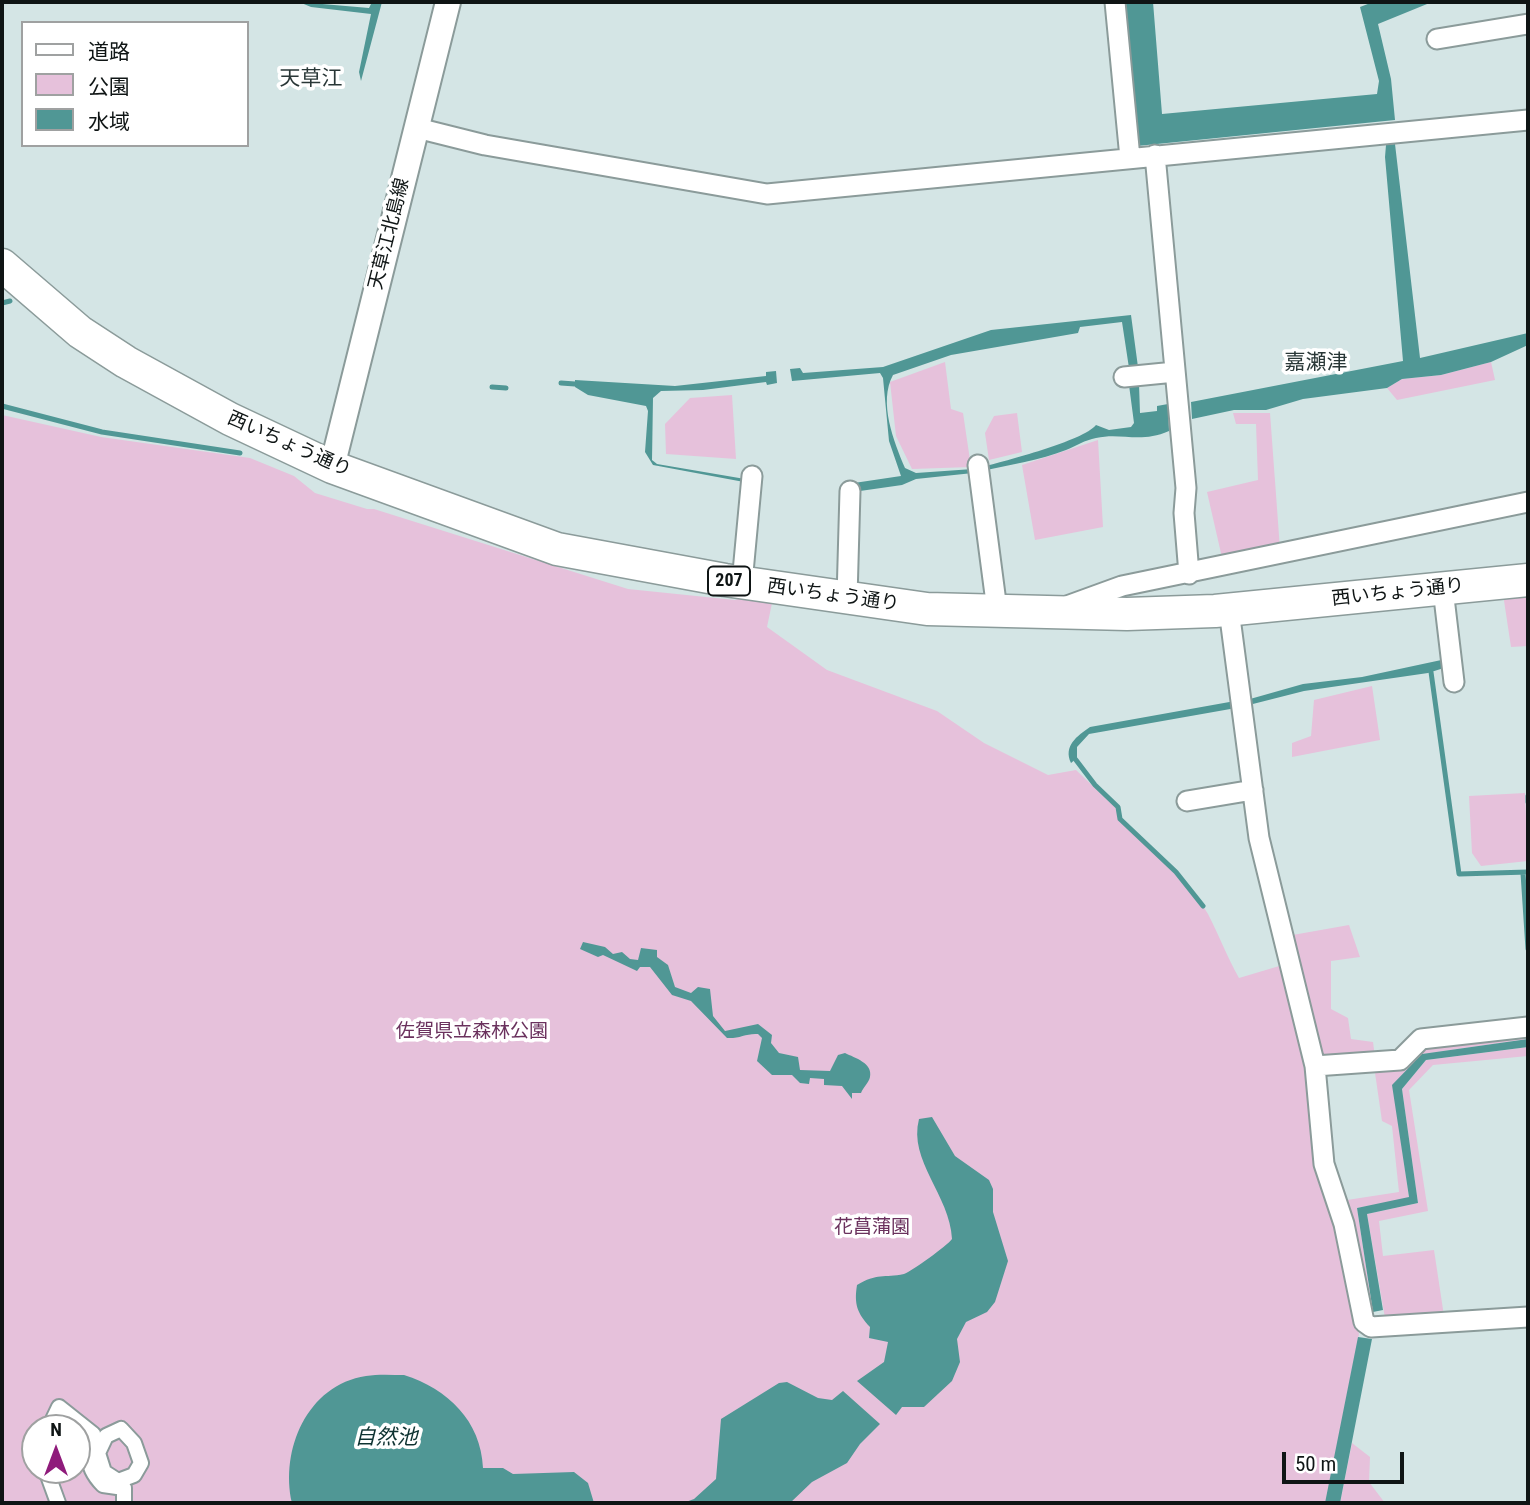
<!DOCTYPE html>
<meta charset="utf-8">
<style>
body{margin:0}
#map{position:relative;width:1530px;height:1505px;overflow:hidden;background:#d4e5e5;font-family:"Roboto Condensed","Noto Sans JP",sans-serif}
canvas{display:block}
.frame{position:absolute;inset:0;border:4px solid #0f1515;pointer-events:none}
.legend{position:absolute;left:21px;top:21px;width:228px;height:126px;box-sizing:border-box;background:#fff;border:2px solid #9fa1a1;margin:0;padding:9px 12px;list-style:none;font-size:21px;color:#0f1515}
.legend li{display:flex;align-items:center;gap:14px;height:35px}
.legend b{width:35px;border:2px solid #9fa1a1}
.north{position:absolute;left:21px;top:1414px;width:70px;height:70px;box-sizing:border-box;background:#fff;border:2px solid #9fa1a1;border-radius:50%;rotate:0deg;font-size:19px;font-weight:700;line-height:28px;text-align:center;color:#0f1515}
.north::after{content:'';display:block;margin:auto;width:24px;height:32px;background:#8f1b7b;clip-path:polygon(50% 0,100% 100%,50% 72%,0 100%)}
.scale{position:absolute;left:1282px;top:1452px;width:122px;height:32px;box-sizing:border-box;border:4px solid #0f1515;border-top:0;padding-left:9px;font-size:21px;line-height:24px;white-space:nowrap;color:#0f1515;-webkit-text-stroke:5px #fff;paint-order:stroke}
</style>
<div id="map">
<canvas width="1530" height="1505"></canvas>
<div class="frame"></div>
<ul class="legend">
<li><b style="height:9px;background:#fff"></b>道路</li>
<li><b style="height:19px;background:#e6c1db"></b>公園</li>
<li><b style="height:19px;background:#509795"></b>水域</li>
</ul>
<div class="north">N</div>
<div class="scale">50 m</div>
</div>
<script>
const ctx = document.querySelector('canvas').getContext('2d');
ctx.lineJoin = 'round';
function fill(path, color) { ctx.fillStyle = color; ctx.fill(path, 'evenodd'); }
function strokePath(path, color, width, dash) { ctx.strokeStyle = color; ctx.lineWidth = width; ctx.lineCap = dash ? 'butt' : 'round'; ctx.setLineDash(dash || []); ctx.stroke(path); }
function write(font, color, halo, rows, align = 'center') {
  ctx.font = font + ' "Roboto Condensed","Noto Sans JP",sans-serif'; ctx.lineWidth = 7; ctx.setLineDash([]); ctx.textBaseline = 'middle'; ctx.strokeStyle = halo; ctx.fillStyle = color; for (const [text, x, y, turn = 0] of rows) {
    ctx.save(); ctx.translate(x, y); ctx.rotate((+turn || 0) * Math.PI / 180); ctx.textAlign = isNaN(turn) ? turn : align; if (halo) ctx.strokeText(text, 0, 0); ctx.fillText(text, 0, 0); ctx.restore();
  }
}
fill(new Path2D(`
 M 945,362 L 951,409 L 963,413 L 971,467 L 912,469 L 896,436 L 890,382 Z
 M 1491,362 L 1495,380 L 1397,400 L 1387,388 L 1402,379 L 1441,375 Z
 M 732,395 L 736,459 L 666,454 L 665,424 L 690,398 Z
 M 1017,413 L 1022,452 L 989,460 L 985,433 L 994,416 Z
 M 1233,413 L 1270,413 L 1280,549 L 1223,562 L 1207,492 L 1258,480 L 1256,424 L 1236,424 Z
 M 2,415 L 101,437 L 250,458 L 294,476 L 315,493 L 367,509 L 374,509 L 628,589 L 735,600 L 746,596 L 772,603 L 767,627 L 827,670 L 937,711 L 984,743 L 1048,775 L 1076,770 L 1118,810 L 1118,819 C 1146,846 1189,880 1208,914 C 1219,935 1227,957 1239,978 L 1286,964 L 1359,1334 L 1326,1502 L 2,1503 ZM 35,1428 L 77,1428 L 77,1470 L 35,1470 Z
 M 1098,440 L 1103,527 L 1035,540 L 1022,465 Z
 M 1528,591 L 1528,646 L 1511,647 L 1503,594 Z
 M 1372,686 L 1380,740 L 1292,757 L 1292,743 L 1311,736 L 1314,700 Z
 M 1525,793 L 1528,861 L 1481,866 L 1472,853 L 1469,796 Z
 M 1349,925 L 1360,957 L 1331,961 L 1331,1009 L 1348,1018 L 1351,1039 L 1373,1042 L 1375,1057 L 1328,1060 L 1318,1052 L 1287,936 Z
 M 1528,1032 L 1528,1039 L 1423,1054 L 1393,1085 L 1409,1198 L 1357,1208 L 1373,1312 L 1368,1315 L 1347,1200 L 1399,1192 L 1392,1126 L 1382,1121 L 1374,1066 L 1418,1046 Z
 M 1528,1047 L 1528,1056 L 1433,1065 L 1409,1090 L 1428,1211 L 1379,1221 L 1383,1256 L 1434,1250 L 1444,1316 L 1385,1318 L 1367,1214 L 1418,1203 L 1402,1089 L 1426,1060 Z
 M 1352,1443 L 1370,1457 L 1369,1482 L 1385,1503 L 1340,1503 Z`), '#e6c1db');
fill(new Path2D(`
 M 299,2 L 369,8 L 372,2 L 382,2 L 361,81 L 359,72 L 371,14 L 311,7 Z
 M 1125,2 L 1153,2 L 1162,114 L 1377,94 L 1379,81 L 1360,7 L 1373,2 L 1432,2 L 1378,24 L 1391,79 L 1395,120 L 1137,146 Z
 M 1395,144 L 1420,358 L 1528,333 L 1528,345 L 1491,362 L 1441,375 L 1402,379 L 1387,388 L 1303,399 L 1266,410 L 1234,410 L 1192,419 L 1191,402 L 1403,361 L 1385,157 L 1386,145 Z
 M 1131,315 L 1138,367 L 1129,368 L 1122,322 L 1080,327 L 1078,333 L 951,355 L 893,375 C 878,402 894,442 905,468 L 916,473 L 973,469 L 973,473 L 916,479 L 902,485 L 853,492 L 854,483 L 901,476 L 889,441 L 883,378 L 880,373 L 792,381 L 790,369 L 800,368 L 803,373 L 883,367 L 991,330 Z
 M 776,371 L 777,383 L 767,385 L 766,382 L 703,390 L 661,391 L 653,398 L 652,460 L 657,464 L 745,479 L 744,482 L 653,465 L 645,452 L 648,411 L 646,406 L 588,395 L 575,387 L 575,380 L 675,386 L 766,376 L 766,372 Z
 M 1139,384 L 1140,413 L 1157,411 L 1157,406 L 1168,404 L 1169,431 C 1139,444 1122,432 1096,438 C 1085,440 1076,446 1066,450 C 1040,460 1010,465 982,471 L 982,467 C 1005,461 1083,441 1096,425 L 1109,430 L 1131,427 L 1134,423 L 1129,385 Z
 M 1446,659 L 1447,667 L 1428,673 L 1304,691 L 1245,706 L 1243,701 L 1303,684 L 1362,677 Z
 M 1235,701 L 1236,708 L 1089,734 L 1077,747 L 1077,758 L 1071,763 C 1063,746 1077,736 1090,727 Z
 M 583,942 L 605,947 L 613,954 L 622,952 L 630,959 L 638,960 L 641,948 L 657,950 L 657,957 L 668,965 L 675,987 L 691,993 L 698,987 L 710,989 L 713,1016 L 725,1031 L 758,1024 L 772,1035 L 771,1043 L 779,1053 L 798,1057 L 800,1070 L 830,1071 L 838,1055 L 845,1053 C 855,1058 873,1063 870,1077 C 869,1082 863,1088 861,1093 L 852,1093 L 852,1099 L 842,1086 L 824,1085 L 824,1079 L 810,1078 L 809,1084 L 800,1083 L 792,1075 L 772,1075 L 757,1061 L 762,1038 L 758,1034 C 746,1033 739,1039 727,1038 L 691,1001 L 672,995 L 650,967 L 640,967 L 637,971 L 603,955 L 598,957 L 580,949 Z
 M 1528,1039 L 1528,1047 L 1426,1060 L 1402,1089 L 1418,1203 L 1367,1214 L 1383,1310 L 1373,1312 L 1357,1208 L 1409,1197 L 1392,1085 L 1422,1054 Z
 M 932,1117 L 955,1156 L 989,1180 L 993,1189 L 993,1212 L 1008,1261 L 995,1302 L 987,1312 L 966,1322 L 957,1339 L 960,1362 L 952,1381 L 924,1407 L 902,1407 L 896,1415 L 857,1381 L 884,1362 L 888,1342 L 869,1338 L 870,1327 C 857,1313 854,1304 857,1285 C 877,1273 884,1278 904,1274 C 912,1271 947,1246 952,1239 C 950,1195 908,1161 919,1119 Z
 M 1358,1337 L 1372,1339 L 1340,1503 L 1325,1503 Z
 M 404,1375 C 448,1389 481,1421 483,1468 L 503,1468 L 513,1474 L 574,1472 L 588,1483 L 594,1503 L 292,1503 C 280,1450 307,1385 366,1376 C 378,1374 392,1375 404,1375 Z
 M 787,1382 L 818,1398 L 832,1400 L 843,1391 L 880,1424 L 860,1444 L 847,1463 L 812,1482 L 790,1503 L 683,1503 L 694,1499 L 716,1479 L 721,1419 L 779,1383 Z`), '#509795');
strokePath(new Path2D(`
 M 2,303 L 10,301
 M 561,383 L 575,384
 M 492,387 L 506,388
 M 2,406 L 102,432 L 240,453
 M 1431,672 L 1459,874 L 1528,872
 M 1076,760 L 1095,785 L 1118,807 L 1120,819 L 1176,872 L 1203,906
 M 1528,796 L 1528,802
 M 1523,873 L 1528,949`), '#509795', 5);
const pedestrian = new Path2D(`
 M 49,1428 L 59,1407 L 93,1434 C 85,1453 88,1470 103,1485 L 124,1488 L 124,1503
 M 121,1429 L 134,1443 L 141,1463 L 134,1475 L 118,1481 L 104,1472 L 98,1453 L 106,1436 Z
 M 46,1470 L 58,1503`);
const minor = new Path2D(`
 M 1115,2 L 1130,158
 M 1437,39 L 1528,24
 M 417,128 L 485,145 L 767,194 L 1528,120
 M 1155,155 L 1186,488 L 1184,513 L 1189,574
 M 1124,377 L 1175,372
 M 978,465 L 997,610
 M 742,583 L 752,476
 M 1443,589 L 1454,682
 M 847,598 L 850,491
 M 1067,606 L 1122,586 L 1528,502
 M 1229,610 L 1259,838 L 1315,1066 L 1324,1164 L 1344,1224 L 1364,1322 L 1371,1327 L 1528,1317
 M 1187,801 L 1253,790
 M 1315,1066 L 1400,1060 L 1421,1039 L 1528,1027`);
const tertiary = new Path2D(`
 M 332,467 L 448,2`);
const trunk = new Path2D(`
 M 2,265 L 80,332 L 126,362 L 230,419 L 332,467 L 557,549 L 725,580 L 927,609 L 1127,614 L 1215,611 L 1528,580`);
strokePath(pedestrian, '#8b9b9a', 18);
strokePath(minor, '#8b9b9a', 23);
strokePath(tertiary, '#8b9b9a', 28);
strokePath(trunk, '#8b9b9a', 35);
strokePath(pedestrian, '#fff', 14);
strokePath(minor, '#fff', 19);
strokePath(tertiary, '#fff', 24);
strokePath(trunk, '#fff', 32);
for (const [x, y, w] of [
 [729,581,42]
]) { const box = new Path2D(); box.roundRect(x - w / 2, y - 14.5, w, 29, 5); ctx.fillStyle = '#fff'; ctx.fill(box); strokePath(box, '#0f1515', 2); }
write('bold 18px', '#0f1515', null, [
 ["207",729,581]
]);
write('19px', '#0f1515', '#fff', [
 ["天草江北島線",390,234,-76],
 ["西いちょう通り",289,445,24],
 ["西いちょう通り",1398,593,-6],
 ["西いちょう通り",833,596,8]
]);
write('19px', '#6a315d', '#fff', [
 ["佐賀県立森林公園",472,1032],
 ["花菖蒲園",872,1228]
]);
write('21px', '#293737', '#fff', [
 ["天草江",311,80],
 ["嘉瀬津",1316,364]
]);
write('italic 21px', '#0e3231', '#fff', [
 ["自然池",386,1439]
]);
</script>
